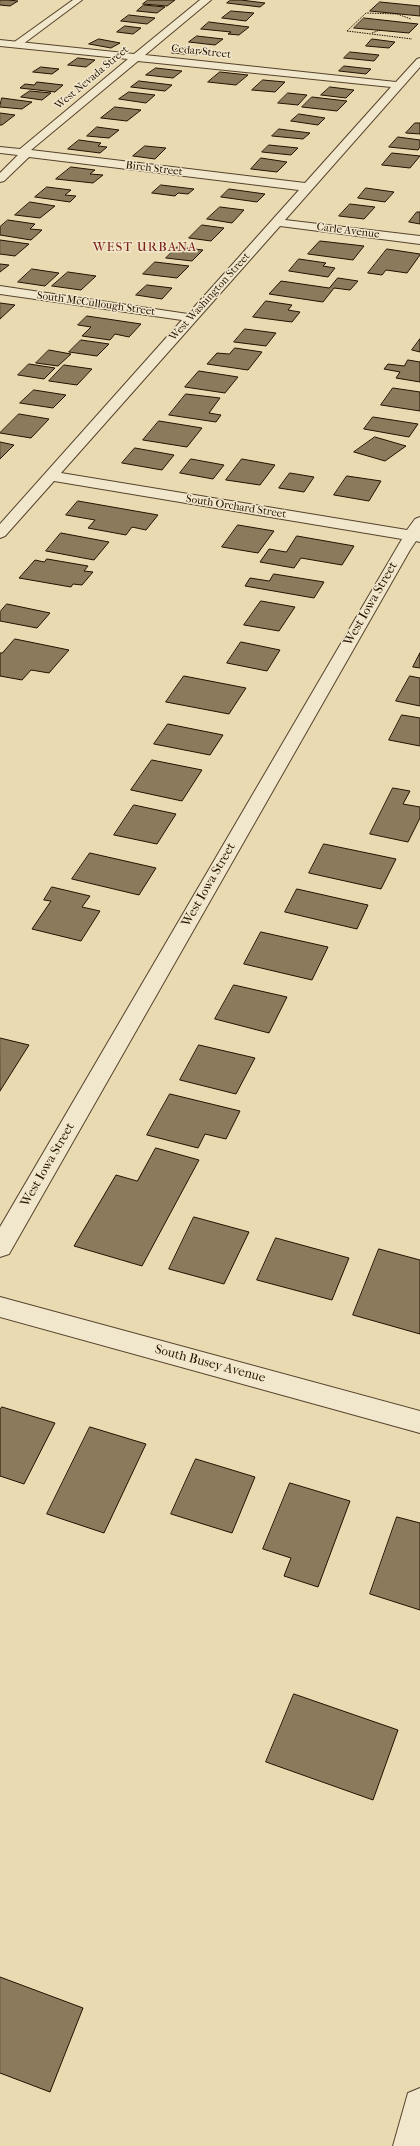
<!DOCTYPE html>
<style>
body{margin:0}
canvas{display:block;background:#eadab1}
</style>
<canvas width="420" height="2146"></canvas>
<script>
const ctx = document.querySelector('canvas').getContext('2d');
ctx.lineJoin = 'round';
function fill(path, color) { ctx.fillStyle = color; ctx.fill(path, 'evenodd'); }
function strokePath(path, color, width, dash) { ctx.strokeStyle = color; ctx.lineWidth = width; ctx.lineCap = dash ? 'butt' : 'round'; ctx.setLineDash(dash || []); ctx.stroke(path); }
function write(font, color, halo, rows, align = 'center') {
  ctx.font = font + ' "IM FELL French Canon",serif'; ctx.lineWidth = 3; ctx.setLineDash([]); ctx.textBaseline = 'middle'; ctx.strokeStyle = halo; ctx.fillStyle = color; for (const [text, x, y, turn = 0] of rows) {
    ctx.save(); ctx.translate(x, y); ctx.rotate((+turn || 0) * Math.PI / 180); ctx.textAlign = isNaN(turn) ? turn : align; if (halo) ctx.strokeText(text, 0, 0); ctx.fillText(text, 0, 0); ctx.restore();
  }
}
const building = new Path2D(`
 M 0,0 L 8,0 L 18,1 L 10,6 L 0,5 Z
 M 148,0 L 175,0 L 167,6 L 143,4 Z
 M 231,0 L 241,0 L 265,3 L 260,7 L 227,3 Z
 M 380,2 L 420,6 L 420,16 L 370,11 Z
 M 144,5 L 165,7 L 157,13 L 137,11 Z
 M 231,11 L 254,13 L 246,21 L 222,18 Z
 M 129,15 L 155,18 L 147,24 L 121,21 Z
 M 364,18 L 418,24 L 409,33 L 354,28 Z
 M 209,22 L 249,27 L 239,35 L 228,34 L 231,32 L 201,29 Z
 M 125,26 L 141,28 L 133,34 L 117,32 Z
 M 197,36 L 223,39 L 215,45 L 189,42 Z
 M 99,39 L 120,43 L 111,48 L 89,44 Z
 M 372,39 L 395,42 L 389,48 L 366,46 Z
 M 179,47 L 204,50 L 197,55 L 172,53 Z
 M 350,52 L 379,55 L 374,61 L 344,58 Z
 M 78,58 L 95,60 L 86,67 L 68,65 Z
 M 344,66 L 371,69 L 366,74 L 339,71 Z
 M 41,67 L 59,69 L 52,74 L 33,72 Z
 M 156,68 L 182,71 L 173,78 L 146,75 Z
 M 220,72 L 248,75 L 236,85 L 208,82 Z
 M 263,80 L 285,82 L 275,92 L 252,90 Z
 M 139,81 L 172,85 L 165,91 L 131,87 Z
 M 37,82 L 63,85 L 55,92 L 20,88 L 25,84 L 34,85 Z
 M 330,87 L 354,90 L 346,98 L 321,95 Z
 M 30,91 L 51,93 L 42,100 L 21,97 Z
 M 129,92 L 155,95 L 146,103 L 119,99 Z
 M 288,93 L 307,95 L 298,105 L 278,103 Z
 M 312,97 L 347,101 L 337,111 L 302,107 Z
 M 2,98 L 32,102 L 22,109 L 0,107 Z
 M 115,107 L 141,110 L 127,121 L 101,118 Z
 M 0,113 L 15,115 L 2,125 L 0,125 Z
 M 299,114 L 325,118 L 318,125 L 291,121 Z
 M 415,123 L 420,123 L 420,134 L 406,133 Z
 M 97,127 L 119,130 L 109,138 L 87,136 Z
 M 279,129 L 310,133 L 303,139 L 272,136 Z
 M 398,137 L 420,140 L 420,147 L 418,150 L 389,147 Z
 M 79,140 L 101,143 L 98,146 L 107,147 L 100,153 L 68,149 Z
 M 269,145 L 298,148 L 291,155 L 262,152 Z
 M 145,146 L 166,148 L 155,159 L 133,156 Z
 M 392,153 L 420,156 L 410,168 L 382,165 Z
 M 261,158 L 287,162 L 277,172 L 251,169 Z
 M 71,167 L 95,170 L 90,174 L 103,175 L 93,183 L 56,179 Z
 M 161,185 L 194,189 L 188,194 L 178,193 L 175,196 L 152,193 Z
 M 47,187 L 71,190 L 65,195 L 76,196 L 70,202 L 35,197 Z
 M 366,188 L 394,192 L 385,202 L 358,198 Z
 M 229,189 L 265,194 L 257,202 L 221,197 Z
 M 30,202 L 55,206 L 40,218 L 15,215 Z
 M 350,204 L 375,207 L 364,219 L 339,216 Z
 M 220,207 L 244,210 L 232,223 L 207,219 Z
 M 417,212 L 420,212 L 420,224 L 409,222 Z
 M 8,220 L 35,224 L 30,229 L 42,230 L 31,240 L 0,235 L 0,227 Z
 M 202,225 L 224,228 L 211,241 L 189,238 Z
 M 0,240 L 29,244 L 15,256 L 0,254 Z
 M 320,241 L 364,246 L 353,260 L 308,254 Z
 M 177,247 L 203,250 L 192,261 L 166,258 Z
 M 387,249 L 420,254 L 420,255 L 407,273 L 386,270 L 382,275 L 368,273 Z
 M 299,259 L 326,263 L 323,266 L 335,268 L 328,277 L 289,271 Z
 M 155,262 L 189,266 L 177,278 L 143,274 Z
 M 0,264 L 9,265 L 0,272 Z
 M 32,269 L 59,273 L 45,286 L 18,282 Z
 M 68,272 L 96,276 L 81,290 L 52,286 Z
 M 338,278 L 358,281 L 350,290 L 334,288 L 323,302 L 269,294 L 281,281 L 329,288 Z
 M 147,285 L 172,288 L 162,299 L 136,295 Z
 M 266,301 L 292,305 L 288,310 L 300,312 L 292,322 L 253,317 Z
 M 0,303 L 15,305 L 0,319 Z
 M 87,316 L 141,324 L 129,337 L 115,334 L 110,340 L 82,336 L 91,327 L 78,325 Z
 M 245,329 L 276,333 L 266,346 L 234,342 Z
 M 420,339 L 420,352 L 412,350 Z
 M 81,340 L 109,344 L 97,356 L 69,352 Z
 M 235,348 L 262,352 L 248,370 L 207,364 L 217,353 L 229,354 Z
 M 49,350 L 71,354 L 58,366 L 36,363 Z
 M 408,360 L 420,362 L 420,382 L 396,378 L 400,372 L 384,369 L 388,364 L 404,366 Z
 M 29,364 L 55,368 L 44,379 L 18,375 Z
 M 64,365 L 92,369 L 77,385 L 49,381 Z
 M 199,371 L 238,377 L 225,393 L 185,387 Z
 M 393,388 L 420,392 L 420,411 L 381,405 Z
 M 34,390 L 66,395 L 53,408 L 20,403 Z
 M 186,394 L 220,398 L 209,413 L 221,415 L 216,422 L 169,415 Z
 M 19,414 L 49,419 L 31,438 L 0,433 Z
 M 373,417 L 418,424 L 409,437 L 364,429 Z
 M 159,421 L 202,428 L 187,447 L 143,440 Z
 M 375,437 L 406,446 L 385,461 L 354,452 Z
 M 0,442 L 14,445 L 0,459 Z
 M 135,448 L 174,455 L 162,470 L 122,463 Z
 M 191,459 L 224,465 L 213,479 L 180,473 Z
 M 242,459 L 275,465 L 260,485 L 226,480 Z
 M 290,473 L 314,477 L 304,492 L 279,488 Z
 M 347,476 L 381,481 L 369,501 L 334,495 Z
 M 78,501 L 158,515 L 146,530 L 132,527 L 126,535 L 88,528 L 95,520 L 66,515 Z
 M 238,525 L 274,531 L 258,553 L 222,547 Z
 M 61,533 L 109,542 L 94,560 L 46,551 Z
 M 297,536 L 354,546 L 342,565 L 301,558 L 294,568 L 260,562 L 269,549 L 286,552 Z
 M 47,559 L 88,566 L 84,571 L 93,572 L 82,585 L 73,584 L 71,587 L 19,578 L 35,560 L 44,562 Z
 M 274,574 L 324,582 L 314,598 L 245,586 L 250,578 L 269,581 Z
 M 261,601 L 295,607 L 279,631 L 244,625 Z
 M 7,604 L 50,613 L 37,628 L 0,621 L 0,612 Z
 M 15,639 L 69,650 L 49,673 L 31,670 L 22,680 L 0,676 L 0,653 L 2,653 Z
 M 241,642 L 280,650 L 267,671 L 227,663 Z
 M 420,653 L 420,668 L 413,667 Z
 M 184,676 L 246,688 L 229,714 L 166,702 Z
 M 410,676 L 420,678 L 420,706 L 396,701 Z
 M 402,715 L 420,718 L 420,746 L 389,740 Z
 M 168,724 L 223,735 L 210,755 L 154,744 Z
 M 152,760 L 202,770 L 182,801 L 131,790 Z
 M 393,788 L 410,791 L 403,804 L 420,807 L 420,818 L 408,842 L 370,834 Z
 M 134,805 L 176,814 L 157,844 L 114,835 Z
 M 324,844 L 396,859 L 381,889 L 309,873 Z
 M 90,853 L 156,868 L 139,895 L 72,879 Z
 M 52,887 L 90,896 L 82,907 L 100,911 L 81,941 L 32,929 L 51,901 L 44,900 Z
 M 297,889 L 368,905 L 357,929 L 285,912 Z
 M 261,932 L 328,947 L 312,980 L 244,964 Z
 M 234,985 L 287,997 L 269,1033 L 215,1019 Z
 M 0,1038 L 29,1045 L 0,1091 Z
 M 199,1045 L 255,1058 L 236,1094 L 180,1080 Z
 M 170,1094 L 240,1111 L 226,1139 L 205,1134 L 198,1148 L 147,1135 Z
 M 156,1148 L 199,1160 L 142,1266 L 74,1246 L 116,1175 L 137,1181 Z
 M 194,1217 L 249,1232 L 224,1284 L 169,1269 Z
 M 276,1238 L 349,1258 L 332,1300 L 257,1280 Z
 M 379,1249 L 420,1260 L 420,1334 L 353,1315 Z
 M 2,1407 L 55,1423 L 24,1484 L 0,1476 L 0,1410 Z
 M 90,1427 L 146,1444 L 104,1533 L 47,1514 Z
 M 196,1459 L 255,1477 L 232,1533 L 171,1514 Z
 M 290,1483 L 350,1501 L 318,1587 L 284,1576 L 291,1558 L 263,1549 Z
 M 397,1517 L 420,1523 L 420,1610 L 370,1594 Z
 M 294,1694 L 398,1730 L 373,1800 L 266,1762 Z
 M 0,1977 L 83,2008 L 50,2092 L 0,2073 Z`);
fill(building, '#8b7a5c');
strokePath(building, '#251100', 1);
const service = new Path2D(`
 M 73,0 L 82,0 L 19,47 L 13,47 L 13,43 Z`);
const minor = new Path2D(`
 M 200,0 L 211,0 L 145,55 L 396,82 L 417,59 L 420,58 L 420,67 L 285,220 L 420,236 L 420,244 L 280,226 L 61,473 L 407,530 L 415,519 L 420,517 L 420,542 L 416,541 L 410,550 L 9,1254 L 0,1257 L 0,1227 L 402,539 L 54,481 L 5,536 L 0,538 L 0,524 L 182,320 L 0,294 L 0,286 L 188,314 L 299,190 L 29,157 L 4,181 L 0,182 L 0,173 L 18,155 L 0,153 L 0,147 L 20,149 L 128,59 L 0,46 L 0,40 L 134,54 ZM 138,61 L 391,87 L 305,183 L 31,150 Z
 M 0,1297 L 420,1411 L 420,1433 L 0,1317 Z
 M 420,2088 L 420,2146 L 393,2146 L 408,2093 Z`);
strokePath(service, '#56432c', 2);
strokePath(minor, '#56432c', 2);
strokePath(new Path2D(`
 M 347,31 L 366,13 L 397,14 L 411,19
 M 347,31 L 412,39
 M 372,33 L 380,30`), '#251100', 1, [1.5, 1]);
fill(service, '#f1e7cc');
fill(minor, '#f1e7cc');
write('11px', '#251100', '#f1e7cc', [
 ["Cedar Street",201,52,6],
 ["West Nevada Street",92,78,-40],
 ["Birch Street",154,169,7],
 ["Carle Avenue",348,231,7],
 ["West Washington Street",210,297,-48],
 ["South McCullough Street",96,304,8],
 ["South Orchard Street",236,507,9]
]);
ctx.letterSpacing = '1px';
write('13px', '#7a1f14', '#f1e7cc', [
 ["WEST URBANA",145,248]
]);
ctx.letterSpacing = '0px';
write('13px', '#251100', '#f1e7cc', [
 ["West Iowa Street",371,604,-60],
 ["West Iowa Street",209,885,-60],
 ["West Iowa Street",48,1165,-60],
 ["South Busey Avenue",210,1364,15]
]);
</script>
